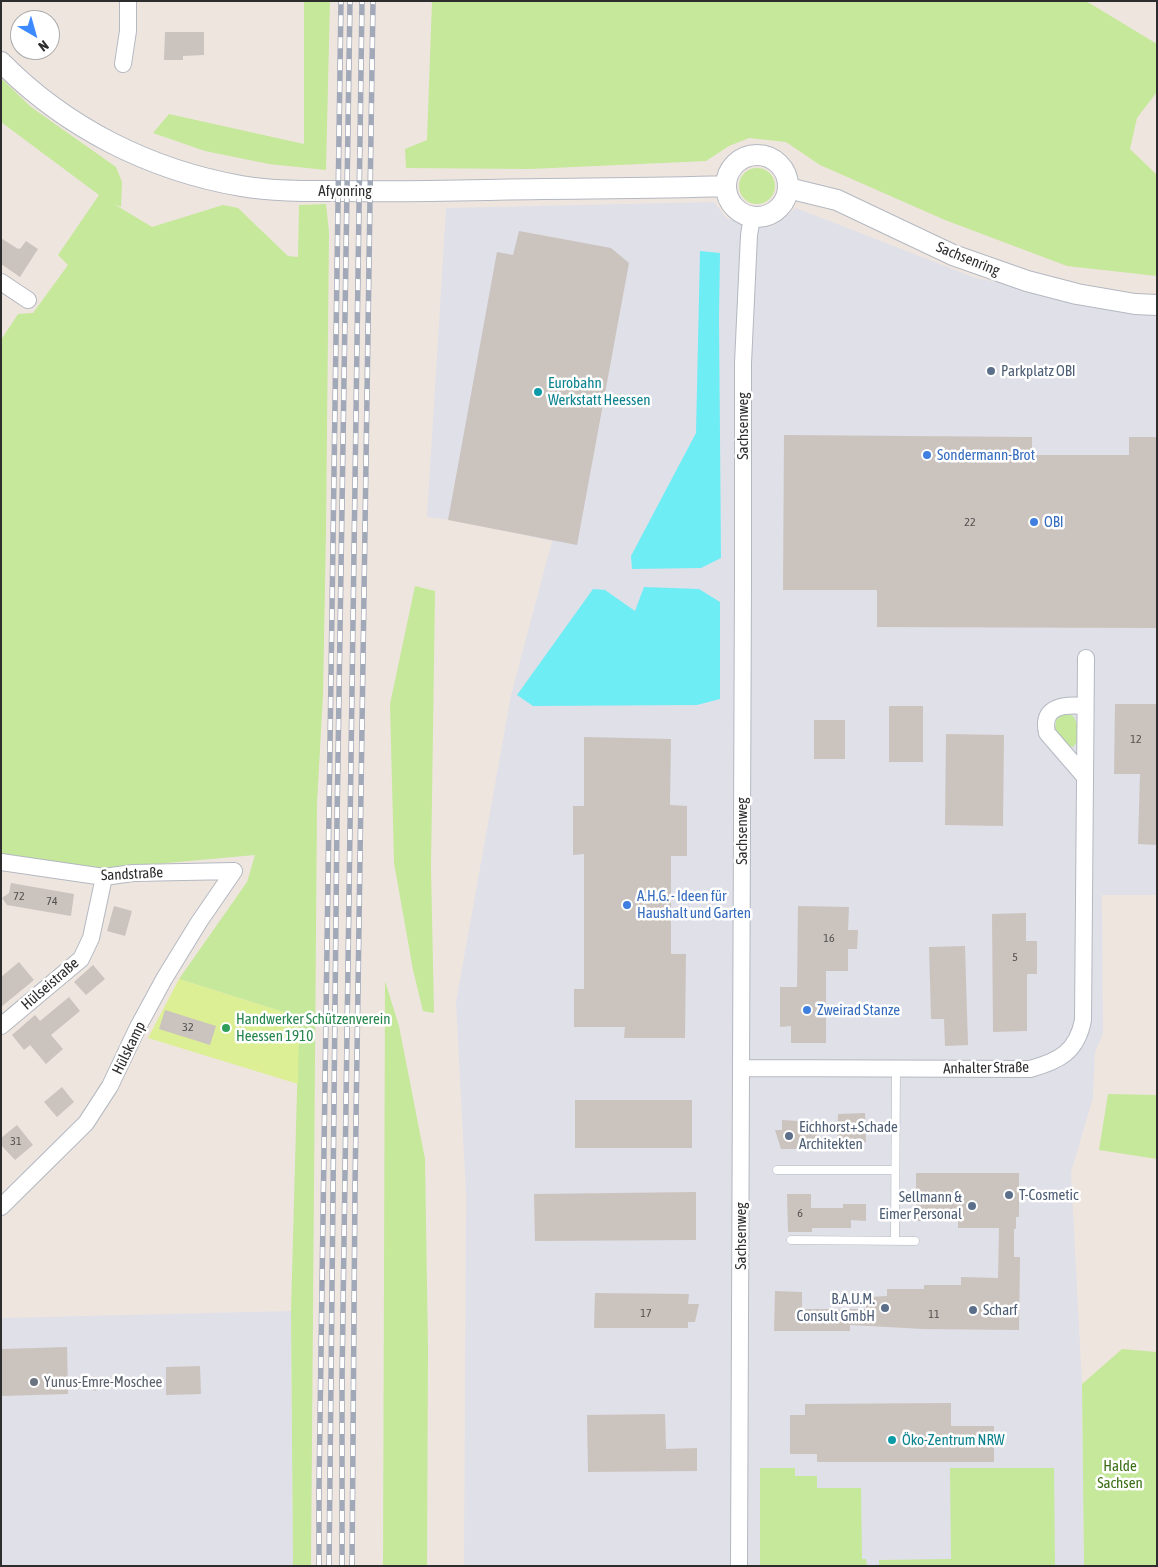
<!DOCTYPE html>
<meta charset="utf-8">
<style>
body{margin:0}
#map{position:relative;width:1158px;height:1567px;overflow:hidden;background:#efe5df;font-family:"Asap Condensed",sans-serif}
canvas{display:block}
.frame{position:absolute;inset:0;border:2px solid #2d2d2d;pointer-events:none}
.north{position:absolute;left:10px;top:10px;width:50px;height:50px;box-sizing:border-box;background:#fff;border:1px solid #ababab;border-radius:50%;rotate:142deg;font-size:14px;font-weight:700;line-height:20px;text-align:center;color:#2d2d2d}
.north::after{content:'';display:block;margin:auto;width:18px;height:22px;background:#3d89ff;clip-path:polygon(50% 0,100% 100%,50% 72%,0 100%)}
</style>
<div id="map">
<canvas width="1158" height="1567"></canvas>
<div class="frame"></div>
<div class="north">N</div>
</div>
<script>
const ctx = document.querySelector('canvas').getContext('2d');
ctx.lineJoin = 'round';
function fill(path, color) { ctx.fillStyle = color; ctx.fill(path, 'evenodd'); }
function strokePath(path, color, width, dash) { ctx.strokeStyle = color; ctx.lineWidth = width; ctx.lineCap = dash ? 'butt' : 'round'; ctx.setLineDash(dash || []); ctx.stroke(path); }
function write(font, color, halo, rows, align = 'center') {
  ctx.font = font + ' "Asap Condensed",sans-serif'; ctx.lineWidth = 5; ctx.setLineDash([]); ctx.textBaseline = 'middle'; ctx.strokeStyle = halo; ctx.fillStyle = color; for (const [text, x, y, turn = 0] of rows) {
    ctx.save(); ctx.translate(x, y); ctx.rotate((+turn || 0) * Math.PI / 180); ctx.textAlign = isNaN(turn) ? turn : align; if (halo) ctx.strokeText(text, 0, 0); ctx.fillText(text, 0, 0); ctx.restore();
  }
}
fill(new Path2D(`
 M 714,202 L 727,219 L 772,227 L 796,208 L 976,278 L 1157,314 L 1157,895 L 1102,895 L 1103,1034 L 1095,1052 L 1093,1098 L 1071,1172 L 1082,1384 L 1084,1566 L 464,1566 L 466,1194 L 456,1002 L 511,695 L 552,541 L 458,521 L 427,517 L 446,208 Z
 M 291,1311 L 293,1566 L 1,1566 L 1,1318 Z`), '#e0e0e8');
fill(new Path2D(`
 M 304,1 L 330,1 L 326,170 L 269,164 L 205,151 L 153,133 L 169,114 L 304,144 Z
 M 432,1 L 1086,1 L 1157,44 L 1157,92 L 1137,118 L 1130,149 L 1157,175 L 1157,276 L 1067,266 L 945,220 L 820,165 L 786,142 L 749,138 L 729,146 L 706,161 L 530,169 L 406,168 L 405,149 L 427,140 Z
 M 1,78 L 31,107 L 116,167 L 122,182 L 121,207 L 114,204 L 152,227 L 223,205 L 238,208 L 288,256 L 298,257 L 299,205 L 326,204 L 329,232 L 326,531 L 323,694 L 317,804 L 311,1566 L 293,1566 L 291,1311 L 299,1017 L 179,979 L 247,882 L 255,855 L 134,866 L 116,872 L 1,854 L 1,340 L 18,314 L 33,313 L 68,265 L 58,255 L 99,195 L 1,122 Z
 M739 186a18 18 0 1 1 36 0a18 18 0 1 1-36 0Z
 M 415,586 L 435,591 L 431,868 L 434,1013 L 423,1011 L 413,970 L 394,863 L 390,704 Z
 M 1063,714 L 1072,715 C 1079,722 1081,740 1073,747 L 1067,746 L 1055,730 L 1056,720 Z
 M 385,981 L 399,1026 L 425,1159 L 428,1348 L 427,1566 L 383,1566 Z
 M 1108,1094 L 1157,1095 L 1157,1159 L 1099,1150 Z
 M 1122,1349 L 1157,1352 L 1157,1566 L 1084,1566 L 1082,1384 Z
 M 760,1468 L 795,1468 L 795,1476 L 817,1476 L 817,1488 L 861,1488 L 862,1559 L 866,1559 L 867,1566 L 760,1566 Z
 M 950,1468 L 1054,1468 L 1055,1566 L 879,1566 L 879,1560 L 951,1559 Z`), '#c5e89a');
fill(new Path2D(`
 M 179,979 L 299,1017 L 298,1084 L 148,1038 Z`), '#dcef95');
fill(new Path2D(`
 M 700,251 L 720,253 L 719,317 L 721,558 L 701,568 L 632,569 L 631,556 L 696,433 Z
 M 644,587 L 699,589 L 720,602 L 720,699 L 697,705 L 533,706 L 517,695 L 593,589 L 605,590 L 635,611 Z`), '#6eedf5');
fill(new Path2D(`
 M 165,32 L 204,32 L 204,55 L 183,56 L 183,60 L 164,60 Z
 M 519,231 L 611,248 L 629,263 L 577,545 L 448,520 L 497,252 L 513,255 Z
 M 1,238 L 18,249 L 19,248 L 20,249 L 26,241 L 38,249 L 20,277 L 1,264 Z
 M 784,435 L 1032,437 L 1032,455 L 1129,455 L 1129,437 L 1157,437 L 1157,628 L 877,627 L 877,590 L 783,590 Z
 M 1115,704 L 1157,704 L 1157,845 L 1138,844 L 1140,774 L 1114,774 Z
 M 889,706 L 923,706 L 923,762 L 889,762 Z
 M 814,720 L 845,720 L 845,759 L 814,759 Z
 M 946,734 L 1004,735 L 1003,826 L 945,825 Z
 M 584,737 L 671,739 L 670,805 L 687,806 L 687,856 L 671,856 L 671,954 L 686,954 L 685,1038 L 624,1038 L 625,1027 L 574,1027 L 574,989 L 584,989 L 584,854 L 573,855 L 573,806 L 584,806 Z
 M 11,883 L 74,894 L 71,916 L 7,905 L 2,898 L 9,893 Z
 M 114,906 L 132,911 L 125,936 L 107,931 Z
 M 798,906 L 849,907 L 848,930 L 858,930 L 857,949 L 848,949 L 848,971 L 826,971 L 826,1043 L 791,1043 L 791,1026 L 780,1027 L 780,987 L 797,987 Z
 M 1026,913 L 1026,941 L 1037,941 L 1037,974 L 1027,974 L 1027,1031 L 993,1032 L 992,914 Z
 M 965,946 L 968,1045 L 945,1046 L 944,1019 L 931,1019 L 929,947 Z
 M 19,962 L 34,980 L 1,1007 L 1,977 Z
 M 93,965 L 105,979 L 86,995 L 74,982 Z
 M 69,997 L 80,1011 L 51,1035 L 63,1049 L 46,1064 L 30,1045 L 24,1050 L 12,1035 L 35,1015 L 40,1021 Z
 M 165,1010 L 216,1026 L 210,1045 L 159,1029 Z
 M 62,1087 L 74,1102 L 57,1117 L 44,1102 Z
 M 575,1100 L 692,1100 L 692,1148 L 575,1148 Z
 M 865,1113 L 866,1142 L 837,1142 L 838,1114 Z
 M 782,1120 L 814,1122 L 813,1131 L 819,1132 L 819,1147 L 813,1149 L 781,1149 L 775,1130 L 782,1130 Z
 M 17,1125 L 33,1145 L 15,1160 L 1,1145 L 1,1138 Z
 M 916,1173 L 1019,1173 L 1019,1217 L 1016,1217 L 1016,1229 L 1014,1229 L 1014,1257 L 1020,1257 L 1019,1330 L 923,1329 L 850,1325 L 850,1331 L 774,1331 L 775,1291 L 802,1292 L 802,1309 L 866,1309 L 866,1301 L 870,1297 L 887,1296 L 887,1289 L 924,1289 L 924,1285 L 961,1285 L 961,1277 L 998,1278 L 999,1228 L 958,1228 L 958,1221 L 916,1221 Z
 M 696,1192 L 696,1240 L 535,1241 L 534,1194 Z
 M 787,1194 L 811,1194 L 811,1208 L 843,1208 L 843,1204 L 866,1204 L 866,1221 L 851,1220 L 851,1228 L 812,1228 L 812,1232 L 788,1232 Z
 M 595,1293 L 689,1294 L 688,1304 L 699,1304 L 695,1322 L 688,1322 L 688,1328 L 594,1328 Z
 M 67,1347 L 68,1394 L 1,1396 L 1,1349 Z
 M 200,1366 L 201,1394 L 166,1395 L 166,1367 Z
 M 95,1376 L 102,1379 L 102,1387 L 95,1391 L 81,1384 Z
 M 951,1403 L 951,1426 L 994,1426 L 994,1462 L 817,1462 L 817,1454 L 790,1454 L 790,1415 L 805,1415 L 805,1404 Z
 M 665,1414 L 666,1449 L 697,1448 L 697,1471 L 588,1472 L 587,1415 Z`), '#cbc3be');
const service = new Path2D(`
 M 777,1170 L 895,1170
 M 791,1240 L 915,1241
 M 895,1241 L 896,1068`);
const minor = new Path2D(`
 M 123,64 L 128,31 L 128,1
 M 1,282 L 28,300
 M 1085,706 C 1064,704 1041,706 1047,733 L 1085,777
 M 1,862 L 104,877 L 133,873 L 234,871
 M 1,1026 L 81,959 L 91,938 L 104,877
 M 741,1068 L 1030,1069 C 1059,1061 1077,1052 1083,1020 L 1086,658
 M 1,1207 L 86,1123 L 110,1086 L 138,1027 L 164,979 L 199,922 L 234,871
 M 739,1566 L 743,578 L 743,363 L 749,235 L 752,217`);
const tertiary = new Path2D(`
 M 1,62 C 66,128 150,170 241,186 C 276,192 312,191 347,191 C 394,192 441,191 489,190 C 567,188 646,189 725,186
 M726 186a31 31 0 1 1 62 0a31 31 0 1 1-62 0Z
 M 788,188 L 837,200 L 953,255 L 1027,281 L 1077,294 L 1135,304 L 1157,305`);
strokePath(service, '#b3b8c1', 9);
strokePath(minor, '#b3b8c1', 18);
strokePath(tertiary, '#b3b8c1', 22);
strokePath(service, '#fff', 8);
strokePath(minor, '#fff', 16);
strokePath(tertiary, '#fff', 20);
const rail = new Path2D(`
 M 319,1566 L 319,1486 L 341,1
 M 329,1566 L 337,821 L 350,1
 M 342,1566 L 342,1378 L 362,1
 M 352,1566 L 355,1186 L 373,1`);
strokePath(rail, '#a1a9b8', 5.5);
strokePath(rail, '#fff', 4, [11]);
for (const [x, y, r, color] of [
 [991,371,5,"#5c6f8a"],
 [538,392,5,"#0f9aa8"],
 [927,455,5,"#3f7fe0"],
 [1034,522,5,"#3f7fe0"],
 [627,905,5,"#3f7fe0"],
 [807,1010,5,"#3f7fe0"],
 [226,1028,5,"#2e9e5b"],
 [789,1136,5,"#5c6f8a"],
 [1009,1195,5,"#5c6f8a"],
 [972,1206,5,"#5c6f8a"],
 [885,1308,5,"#5c6f8a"],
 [973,1310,5,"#5c6f8a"],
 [34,1382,5,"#6b7280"],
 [892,1440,5,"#0f9aa8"]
]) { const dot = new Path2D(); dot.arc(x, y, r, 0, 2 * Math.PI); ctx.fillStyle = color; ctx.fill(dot); strokePath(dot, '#fff', 2); }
write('12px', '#545251', null, [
 ["22",970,522],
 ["12",1136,739],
 ["72",19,896],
 ["74",52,901],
 ["16",829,938],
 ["5",1015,957],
 ["32",188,1027],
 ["31",16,1141],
 ["6",800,1213],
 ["17",646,1313],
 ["11",934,1314]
]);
write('15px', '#2d2d2d', '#fff', [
 ["Afyonring",345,191],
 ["Sachsenring",968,259,22],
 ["Sachsenweg",743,426,-90],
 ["Sachsenweg",742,831,-90],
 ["Sandstraße",132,874,-3],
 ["Hülseistraße",50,984,-41],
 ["Hülskamp",129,1048,-64],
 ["Anhalter Straße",986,1068,-1],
 ["Sachsenweg",741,1236,-90]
]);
write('15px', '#4e5e75', '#fff', [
 ["Parkplatz OBI",1001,371],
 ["Eichhorst+Schade",799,1127],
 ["Architekten",799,1144],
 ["T-Cosmetic",1019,1195],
 ["Sellmann &",962,1197,"right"],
 ["Eimer Personal",962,1214,"right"],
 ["B.A.U.M.",875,1299,"right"],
 ["Consult GmbH",875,1316,"right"],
 ["Scharf",983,1310]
], 'left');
write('15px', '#0d838f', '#fff', [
 ["Eurobahn",548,383],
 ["Werkstatt Heessen",548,400],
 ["Öko-Zentrum NRW",902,1440]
], 'left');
write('15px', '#366cbe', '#fff', [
 ["Sondermann-Brot",937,455],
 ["OBI",1044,522],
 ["A.H.G. - Ideen für",637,896],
 ["Haushalt und Garten",637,913],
 ["Zweirad Stanze",817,1010]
], 'left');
write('15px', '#27864d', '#fff', [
 ["Handwerker Schützenverein",236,1019],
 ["Heessen 1910",236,1036]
], 'left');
write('15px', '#5b616d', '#fff', [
 ["Yunus-Emre-Moschee",44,1382]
], 'left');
write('15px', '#3c7017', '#fff', [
 ["Halde",1120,1466],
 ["Sachsen",1120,1483]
]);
</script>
